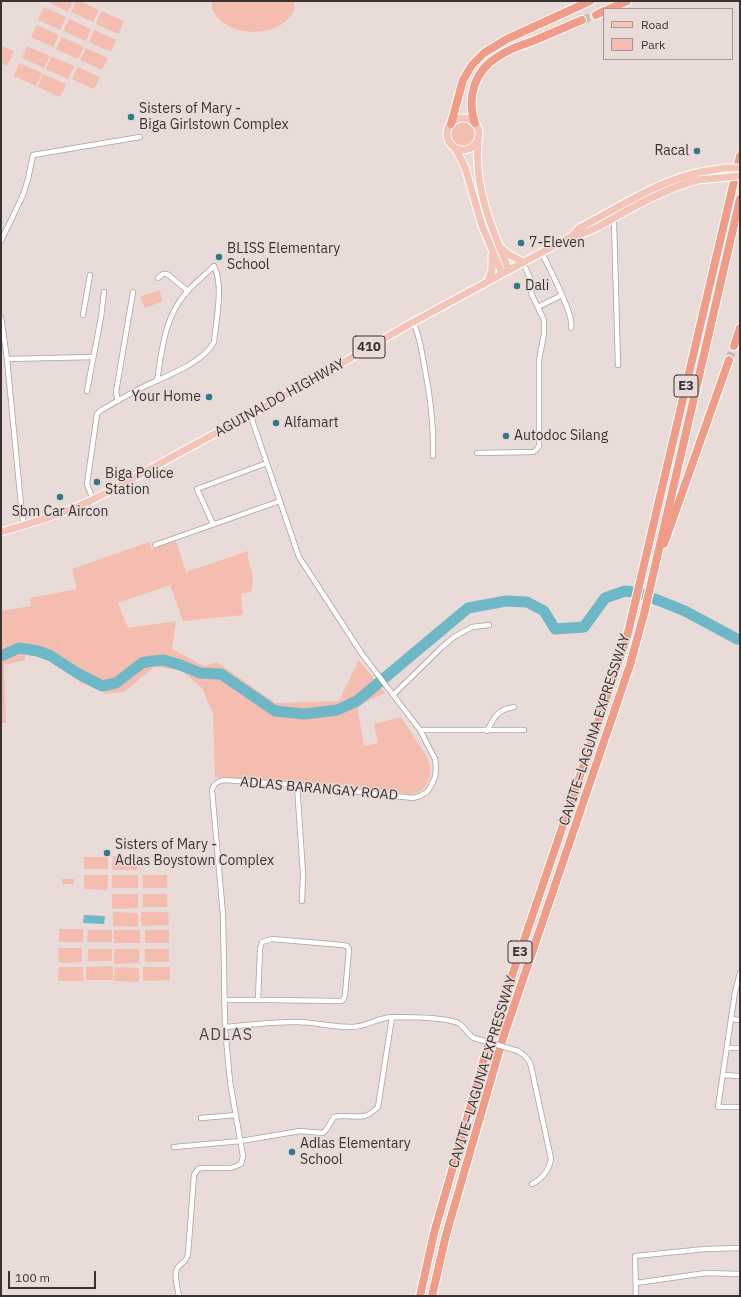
<!DOCTYPE html>
<meta charset="utf-8">
<style>
body{margin:0}
#map{position:relative;width:741px;height:1297px;overflow:hidden;background:#e9dbd7;font-family:"IBM Plex Sans",sans-serif}
canvas{display:block}
.frame{position:absolute;inset:0;border:2px solid #393332;pointer-events:none}
.legend{position:absolute;left:603px;top:8px;width:130px;height:52px;box-sizing:border-box;background:#e9dbd7;border:1px solid #a39895;margin:0;padding:5px 7px;list-style:none;font-size:12px;color:#393332}
.legend li{display:flex;align-items:center;gap:8px;height:20px}
.legend b{width:20px;border:1px solid #a39895}
.scale{position:absolute;left:8px;top:1271px;width:88px;height:18px;box-sizing:border-box;border:2px solid #393332;border-top:0;padding-left:5px;font-size:12px;line-height:14px;white-space:nowrap;color:#393332;-webkit-text-stroke:3px #e9dbd7;paint-order:stroke}
</style>
<div id="map">
<canvas width="741" height="1297"></canvas>
<div class="frame"></div>
<ul class="legend">
<li><b style="height:5px;background:#f5c4b8"></b>Road</li>
<li><b style="height:11px;background:#f5bdaf"></b>Park</li>
</ul>
<div class="scale">100 m</div>
</div>
<script>
const ctx = document.querySelector('canvas').getContext('2d');
ctx.lineJoin = 'round';
function fill(path, color) { ctx.fillStyle = color; ctx.fill(path, 'evenodd'); }
function strokePath(path, color, width, dash) { ctx.strokeStyle = color; ctx.lineWidth = width; ctx.lineCap = dash ? 'butt' : 'round'; ctx.setLineDash(dash || []); ctx.stroke(path); }
function write(font, color, halo, rows, align = 'center') {
  ctx.font = font + ' "IBM Plex Sans",sans-serif'; ctx.lineWidth = 3; ctx.setLineDash([]); ctx.textBaseline = 'middle'; ctx.strokeStyle = halo; ctx.fillStyle = color; for (const [text, x, y, turn = 0] of rows) {
    ctx.save(); ctx.translate(x, y); ctx.rotate((+turn || 0) * Math.PI / 180); ctx.textAlign = isNaN(turn) ? turn : align; if (halo) ctx.strokeText(text, 0, 0); ctx.fillText(text, 0, 0); ctx.restore();
  }
}
fill(new Path2D(`
 M 46,1 L 73,1 L 68,12 Z
 M 76,1 L 80,1 L 99,10 L 93,22 L 71,12 Z
 M 212,1 L 294,1 C 294,4 295,8 294,10 C 283,39 225,39 213,10 C 212,8 212,4 212,1 Z
 M 44,7 L 66,17 L 60,30 L 38,20 Z
 M 101,11 L 124,21 L 118,34 L 96,24 Z
 M 69,19 L 91,29 L 86,41 L 63,31 Z
 M 37,25 L 59,35 L 53,47 L 31,37 Z
 M 94,30 L 116,40 L 111,52 L 89,42 Z
 M 62,37 L 84,47 L 78,59 L 56,49 Z
 M 1,46 L 14,51 L 7,66 L 1,63 Z
 M 27,46 L 50,56 L 44,68 L 22,58 Z
 M 86,48 L 108,58 L 102,70 L 80,60 Z
 M 51,56 L 74,66 L 68,79 L 46,69 Z
 M 19,63 L 42,73 L 36,86 L 14,76 Z
 M 78,67 L 100,77 L 94,89 L 72,79 Z
 M 43,74 L 66,84 L 60,97 L 38,87 Z
 M451 134a12 12 0 1 1 24 0a12 12 0 1 1-24 0Z
 M 159,290 L 163,301 L 145,308 L 140,297 Z
 M 176,541 L 186,572 L 248,551 L 248,559 L 253,575 L 252,591 L 241,594 L 243,615 L 183,621 L 170,585 L 118,603 L 128,628 L 176,621 L 172,649 L 204,666 L 217,662 L 275,703 L 339,701 L 359,660 L 385,693 L 357,706 L 364,746 L 378,743 L 374,724 L 401,717 L 427,757 L 430,767 L 430,775 L 427,784 L 421,791 L 411,794 L 332,784 L 215,777 L 213,713 L 202,688 L 181,670 L 154,667 L 124,692 L 106,694 L 94,686 L 80,683 L 77,676 L 68,673 L 44,658 L 25,654 L 25,660 L 4,665 L 6,723 L 1,723 L 1,611 L 31,606 L 30,598 L 77,589 L 72,569 L 149,542 L 152,549 Z
 M 113,856 L 138,857 L 137,870 L 112,870 Z
 M 84,857 L 108,857 L 108,869 L 84,869 Z
 M 84,875 L 108,875 L 107,890 L 84,889 Z
 M 112,875 L 138,875 L 138,888 L 112,888 Z
 M 143,875 L 167,875 L 167,888 L 143,888 Z
 M 62,879 L 74,879 L 74,884 L 62,884 Z
 M 112,894 L 138,894 L 138,908 L 112,909 Z
 M 143,894 L 167,894 L 167,907 L 143,907 Z
 M 113,912 L 138,913 L 138,927 L 113,926 Z
 M 141,912 L 168,912 L 169,925 L 141,926 Z
 M 59,929 L 83,929 L 83,942 L 59,942 Z
 M 88,930 L 112,930 L 112,942 L 87,942 Z
 M 114,930 L 140,930 L 140,943 L 114,943 Z
 M 145,930 L 169,930 L 169,943 L 145,943 Z
 M 58,948 L 82,948 L 82,962 L 59,963 Z
 M 88,949 L 112,949 L 112,961 L 88,961 Z
 M 114,949 L 139,949 L 139,963 L 114,964 Z
 M 145,949 L 169,949 L 169,962 L 145,962 Z
 M 113,966 L 113,980 L 86,980 L 86,967 Z
 M 59,967 L 83,967 L 83,981 L 58,981 Z
 M 115,967 L 139,968 L 139,982 L 114,981 Z
 M 143,967 L 170,967 L 170,980 L 143,981 Z`), '#f5bdaf');
fill(new Path2D(`
 M 84,915 L 105,916 L 104,924 L 83,923 Z`), '#6db7c6');
strokePath(new Path2D(`
 M 1,656 L 19,648 L 38,651 L 51,656 L 77,673 L 102,686 L 116,683 L 142,663 L 152,661 L 164,660 L 183,666 L 200,673 L 221,674 L 275,711 L 305,714 L 337,710 L 357,701 L 468,608 L 506,601 L 527,602 L 544,611 L 555,629 L 584,627 L 605,598 L 625,591 L 640,593 L 685,611 L 737,639 L 740,639`), '#6db7c6', 11);
strokePath(new Path2D(`
 M 582,20 L 596,15
 M 729,360 L 734,346`), '#c6b9b6', 8, [8, 4]);
const minor = new Path2D(`
 M 611,219 L 614,223 L 618,365
 M 1,241 L 23,195 L 28,179 L 33,155 L 140,137
 M 542,253 C 548,266 575,316 571,328
 M 158,278 L 163,274 L 167,274 L 188,291
 M 538,307 L 562,295
 M 83,315 L 90,275
 M 1,317 L 7,359 L 22,515 L 24,525
 M 413,322 C 420,336 421,349 424,364 C 430,394 434,425 433,456
 M 7,359 L 93,357
 M 87,391 L 101,317 L 104,292
 M 118,401 L 116,392 L 133,292
 M 477,453 L 533,452 L 536,450 L 539,446 L 539,360 L 544,334 L 544,320 L 531,293 L 532,283 L 523,262
 M 93,500 L 87,484 L 97,414 L 100,411 C 115,402 131,393 147,385 C 167,376 204,362 214,342 C 216,321 224,285 214,266 C 204,276 193,284 185,294 C 164,319 162,350 157,381
 M 213,524 L 197,489 L 267,463
 M 155,545 L 280,501
 M 393,695 L 442,647 L 454,637 L 472,627 L 489,625
 M 420,730 L 524,730
 M 487,731 C 495,716 497,710 514,707
 M 297,785 L 303,874 L 302,901
 M 740,973 L 735,992 L 718,1107 L 740,1107
 M 224,1000 L 269,1000 L 341,1001 L 343,1000 L 345,995 L 349,949 L 347,946 L 342,945 L 272,939 L 262,942 L 260,949 L 258,1000
 M 731,1019 L 740,1020
 M 225,1027 C 248,1025 272,1022 296,1022 C 314,1022 332,1027 351,1027 C 366,1027 377,1018 392,1017 C 408,1017 445,1017 458,1023 C 465,1027 467,1034 474,1038
 M 727,1048 L 740,1048
 M 518,1051 C 525,1055 529,1059 531,1066 L 551,1159 C 549,1170 542,1179 532,1184
 M 723,1075 L 740,1076
 M 201,1118 L 236,1115
 M 174,1147 L 241,1141 L 300,1131 L 323,1133 L 326,1130 L 334,1117 C 343,1114 354,1118 364,1116 C 369,1115 374,1111 378,1107 L 392,1017
 M 636,1283 L 706,1273 L 740,1274
 M 179,1296 C 178,1289 172,1272 179,1266 C 184,1261 186,1262 188,1254 L 194,1175 L 198,1169 L 202,1168 L 231,1168 L 241,1164 L 243,1156 L 230,1082 L 225,1027 L 223,915 L 212,790 C 214,783 218,781 224,780 L 297,785 L 413,798 L 420,796 L 427,792 L 431,786 L 435,777 L 436,768 L 435,759 L 420,730 L 362,654 L 299,557 L 250,414
 M 636,1296 L 635,1256 L 705,1249 L 740,1248`);
const primary = new Path2D(`
 M447 134a16 16 0 1 1 32 0a16 16 0 1 1-32 0Z
 M 478,142 C 474,188 492,229 509,270
 M 455,148 L 465,167 L 482,226 L 502,273
 M 572,236 L 579,228 C 618,208 657,181 701,172
 M 501,248 L 508,254 L 523,262
 M 488,281 L 492,270 L 492,255
 M 1,532 C 36,522 72,511 104,494 L 308,383 L 406,326 L 572,236 C 593,233 612,218 630,209 C 652,197 675,186 698,180`);
const motorway = new Path2D(`
 M 609,9 L 627,1
 M 596,15 L 604,11
 M 475,123 C 466,97 475,70 499,56 C 509,49 522,45 533,41 C 549,34 566,27 582,20
 M 451,124 L 463,80 L 472,65 L 484,53 L 507,39 L 590,1
 M 734,346 L 740,328
 M 664,544 L 729,360
 M 420,1296 L 434,1233 L 486,1052 L 627,637 L 740,156
 M 432,1296 L 446,1235 L 503,1038 L 630,665 L 644,614 L 740,199`);
strokePath(minor, '#aea09d', 6);
strokePath(primary, '#fff', 9);
strokePath(motorway, '#fff', 10);
strokePath(minor, '#fff', 4.5);
strokePath(primary, '#f5c4b8', 7);
strokePath(motorway, '#ef9d88', 8);
const minorBridge = new Path2D(`
 M 474,1038 L 518,1051`);
const primaryBridge = new Path2D(`
 M 701,172 L 724,168 L 740,168
 M 698,180 L 740,176`);
strokePath(minorBridge, '#aea09d', 6, []);
strokePath(primaryBridge, '#fff', 9, []);
strokePath(minorBridge, '#fff', 4.5);
strokePath(primaryBridge, '#f5c4b8', 7);
for (const [x, y, r, color] of [
 [131,117,4,"#337886"],
 [697,151,4,"#337886"],
 [521,243,4,"#337886"],
 [219,257,4,"#337886"],
 [517,286,4,"#337886"],
 [209,397,4,"#337886"],
 [276,423,4,"#337886"],
 [506,436,4,"#337886"],
 [97,482,4,"#337886"],
 [60,497,4,"#337886"],
 [107,853,4,"#337886"],
 [292,1152,4,"#337886"]
]) { const dot = new Path2D(); dot.arc(x, y, r, 0, 2 * Math.PI); ctx.fillStyle = color; ctx.fill(dot); strokePath(dot, '#e9dbd7', 1.5); }
for (const [x, y, w] of [
 [369,347,32],
 [686,386,24],
 [520,952,24]
]) { const box = new Path2D(); box.roundRect(x - w / 2, y - 11, w, 22, 3); ctx.fillStyle = '#e9dbd7'; ctx.fill(box); strokePath(box, '#393332', 1); }
write('bold 13px', '#393332', null, [
 ["410",369,347],
 ["E3",686,386],
 ["E3",520,952]
]);
write('14px', '#393332', '#e9dbd7', [
 ["Sisters of Mary -",139,109],
 ["Biga Girlstown Complex",139,125],
 ["Racal",689,151,"right"],
 ["7-Eleven",529,243],
 ["BLISS Elementary",227,249],
 ["School",227,265],
 ["Dali",525,286],
 ["Your Home",201,397,"right"],
 ["Alfamart",284,423],
 ["Autodoc Silang",514,436],
 ["Biga Police",105,474],
 ["Station",105,490],
 ["Sbm Car Aircon",60,512,"center"],
 ["Sisters of Mary -",115,845],
 ["Adlas Boystown Complex",115,861],
 ["Adlas Elementary",300,1144],
 ["School",300,1160]
], 'left');
write('14px', '#393332', '#e9dbd7', [
 ["AGUINALDO HIGHWAY",280,398,-29],
 ["CAVITE–LAGUNA EXPRESSWAY",595,730,-72],
 ["ADLAS BARANGAY ROAD",319,789,5],
 ["CAVITE–LAGUNA EXPRESSWAY",483,1072,-73]
]);
ctx.letterSpacing = '1px';
write('16px', '#534744', '#e9dbd7', [
 ["ADLAS",226,1035]
]);
ctx.letterSpacing = '0px';
</script>
